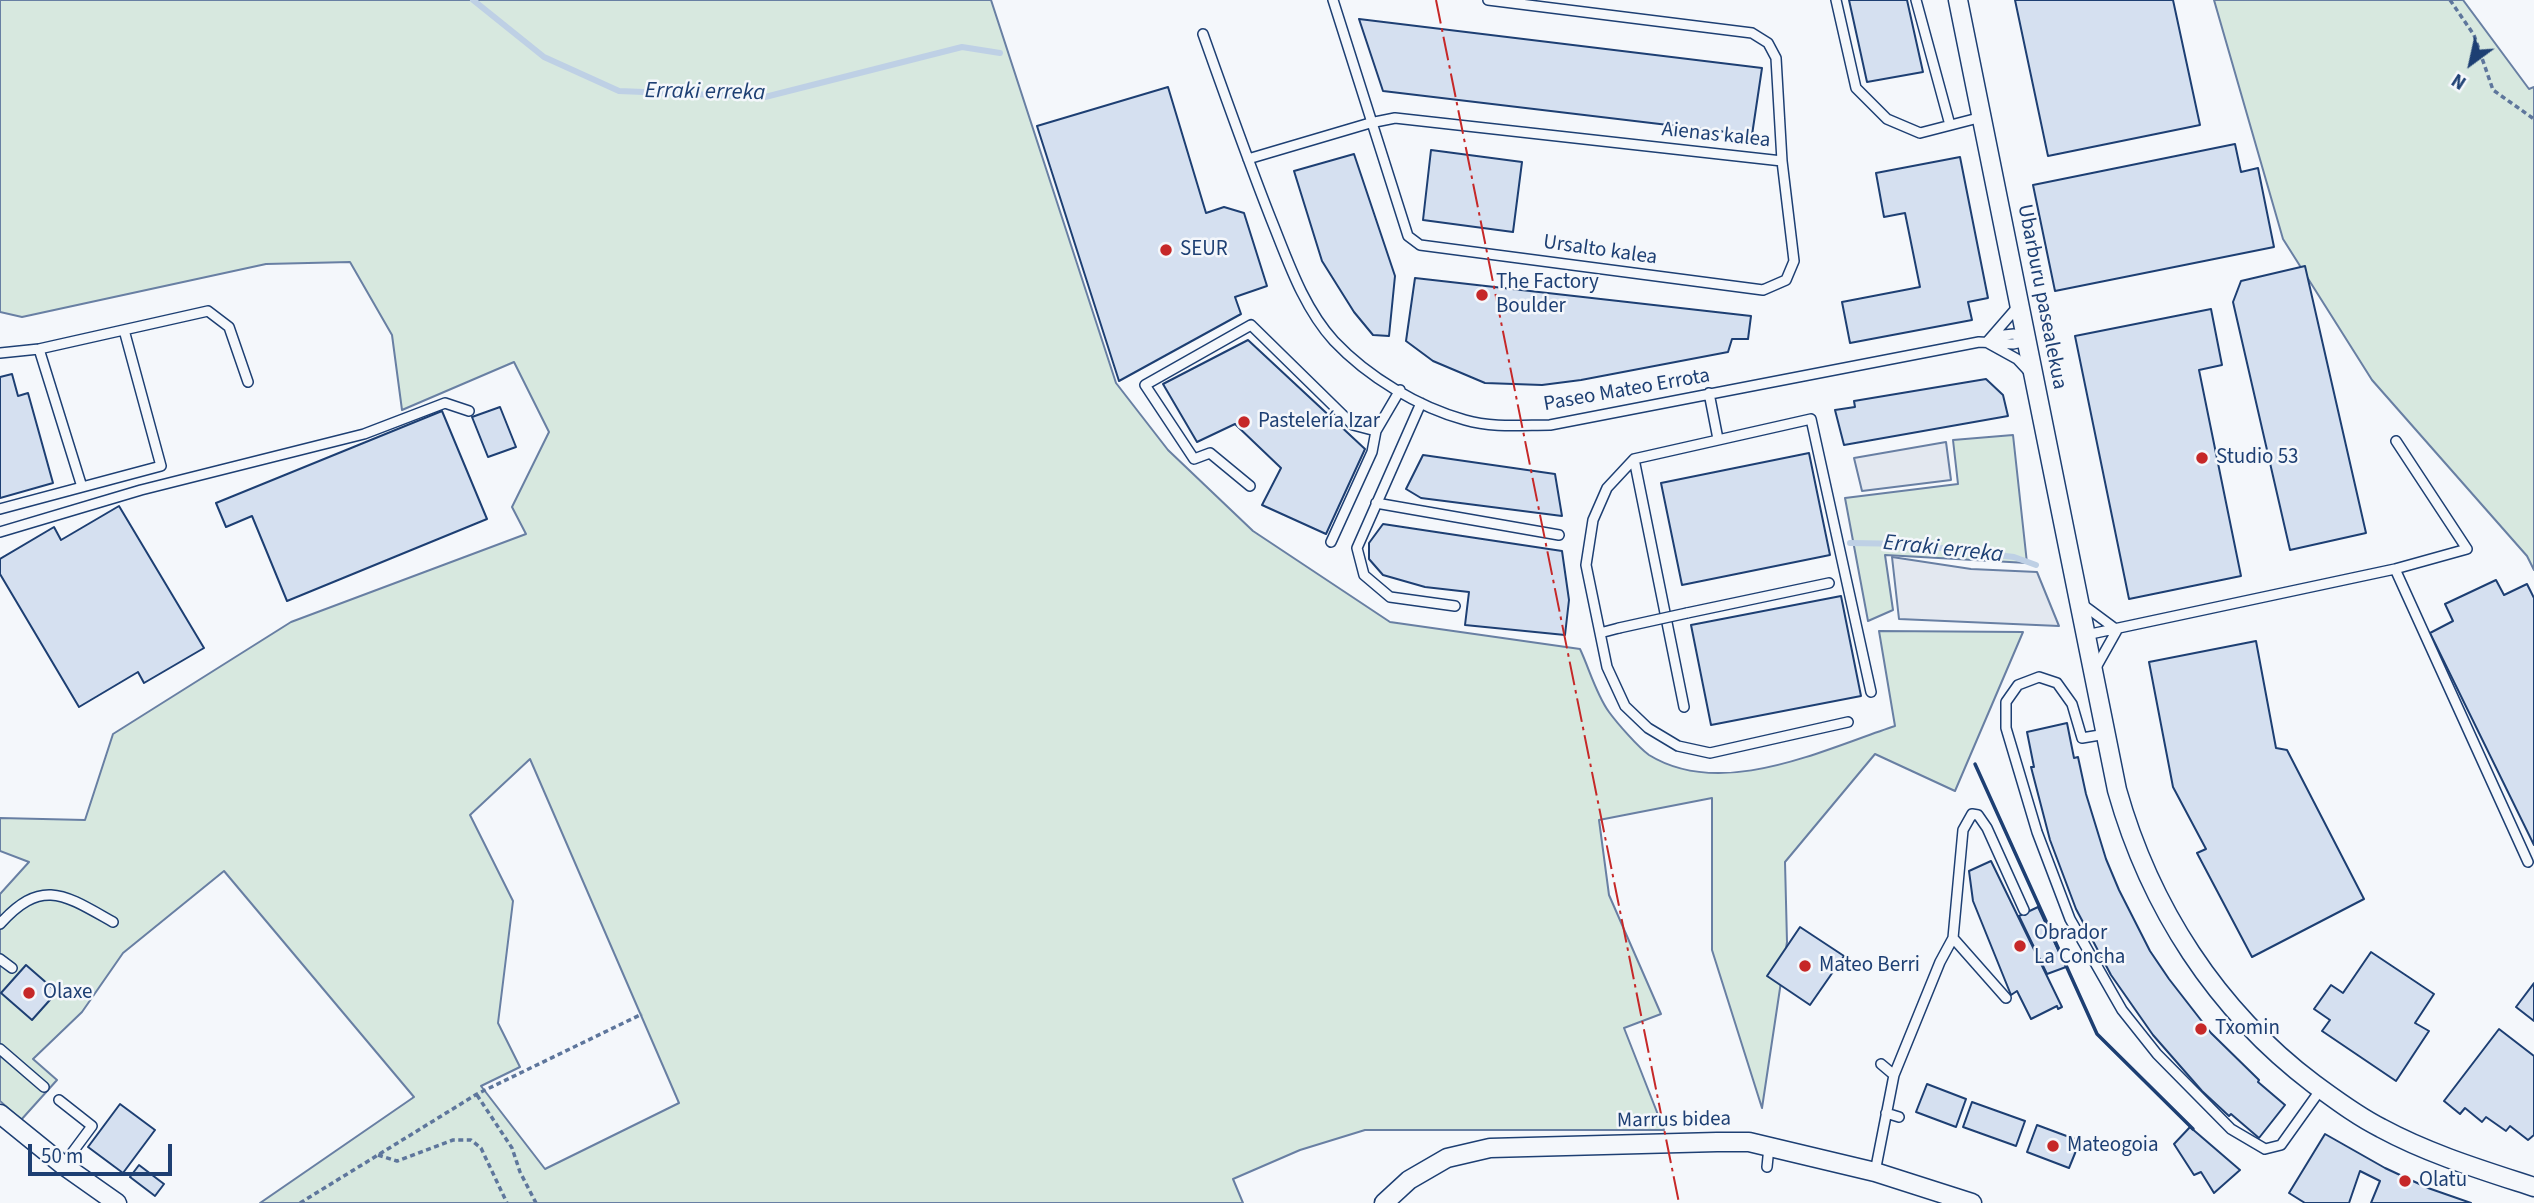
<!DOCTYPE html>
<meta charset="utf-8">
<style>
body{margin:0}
#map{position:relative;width:2534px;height:1203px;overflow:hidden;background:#f4f7fb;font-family:"Source Sans 3",sans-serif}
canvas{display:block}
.north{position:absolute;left:2436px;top:28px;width:70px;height:70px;-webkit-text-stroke:5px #f4f7fb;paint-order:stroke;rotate:213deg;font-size:19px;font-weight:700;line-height:28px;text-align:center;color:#1d3f73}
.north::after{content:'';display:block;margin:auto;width:24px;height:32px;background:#1d3f73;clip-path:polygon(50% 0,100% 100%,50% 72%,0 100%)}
.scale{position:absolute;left:28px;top:1144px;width:144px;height:32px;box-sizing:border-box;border:4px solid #1d3f73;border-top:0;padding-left:9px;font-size:21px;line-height:24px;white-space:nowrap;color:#1d3f73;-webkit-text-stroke:5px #f4f7fb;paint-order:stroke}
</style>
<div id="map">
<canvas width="2534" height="1203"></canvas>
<div class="north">N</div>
<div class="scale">50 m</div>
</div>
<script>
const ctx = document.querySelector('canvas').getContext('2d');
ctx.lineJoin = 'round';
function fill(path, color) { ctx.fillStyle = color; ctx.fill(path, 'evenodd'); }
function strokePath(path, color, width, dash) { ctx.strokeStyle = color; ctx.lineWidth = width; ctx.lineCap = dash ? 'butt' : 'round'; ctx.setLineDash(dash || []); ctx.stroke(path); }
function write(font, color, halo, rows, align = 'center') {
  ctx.font = font + ' "Source Sans 3",sans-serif'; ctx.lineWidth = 5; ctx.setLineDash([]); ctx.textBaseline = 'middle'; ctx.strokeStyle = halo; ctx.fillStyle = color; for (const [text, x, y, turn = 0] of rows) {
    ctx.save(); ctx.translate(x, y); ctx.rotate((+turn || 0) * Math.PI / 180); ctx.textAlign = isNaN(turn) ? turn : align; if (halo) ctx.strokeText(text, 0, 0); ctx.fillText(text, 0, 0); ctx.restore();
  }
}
const green = new Path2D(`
 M 0,0 L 991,0 L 1116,383 L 1168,450 L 1253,531 L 1390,622 L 1580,649 C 1589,668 1596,694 1609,712 C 1617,723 1638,747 1649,755 C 1722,800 1822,750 1895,726 L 1879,631 L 2023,632 L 1955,791 L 1875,754 L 1785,862 L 1787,942 L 1762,1108 L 1712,950 L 1712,798 L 1599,820 L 1609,895 L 1661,1014 L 1624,1028 L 1664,1130 L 1365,1130 L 1300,1150 L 1233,1179 L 1243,1203 L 260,1203 L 414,1097 L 224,871 L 123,953 L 82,1012 L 33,1059 L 57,1080 L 21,1120 L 0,1101 L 0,894 L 29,862 L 0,851 L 0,818 L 85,820 L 113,734 L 291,622 L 526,534 L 512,507 L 549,432 L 514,362 L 402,410 L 392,335 L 350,262 L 266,264 L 22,317 L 0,312 ZM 530,759 L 679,1103 L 545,1169 L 481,1086 L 520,1067 L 498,1023 L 513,901 L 470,815 Z
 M 2214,0 L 2463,0 L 2529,89 L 2534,87 L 2534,570 L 2527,556 L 2372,380 L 2283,239 Z
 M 2013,435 L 2027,563 L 1885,555 L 1893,610 L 1868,621 L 1845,498 L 1958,484 L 1953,440 Z`);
fill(green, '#d7e8df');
strokePath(green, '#687fa3', 2);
const parking = new Path2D(`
 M 1946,442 L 1951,480 L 1862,491 L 1854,458 Z
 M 1892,557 L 1971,569 L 2037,572 L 2059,626 L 1899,619 Z`);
fill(parking, '#e3e8f0');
strokePath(parking, '#687fa3', 2);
strokePath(new Path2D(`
 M 473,0 L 544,57 L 619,91 L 765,97 L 962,47 L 1000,53
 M 1850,543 L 1908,544 L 2014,557 L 2036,565`), '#bed0e5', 6);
const building = new Path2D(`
 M 1849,0 L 1907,0 L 1923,72 L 1867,82 Z
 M 2015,0 L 2173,0 L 2200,125 L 2048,156 Z
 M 1359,19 L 1762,68 L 1752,135 L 1383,91 Z
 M 1168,87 L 1206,213 L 1224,207 L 1244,213 L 1267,286 L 1235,297 L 1241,314 L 1119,381 L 1037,126 Z
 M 2235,144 L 2241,172 L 2258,168 L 2274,247 L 2055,291 L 2033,185 Z
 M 1431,150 L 1522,162 L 1513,232 L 1423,220 Z
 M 1354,154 L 1395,276 L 1389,336 L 1373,335 L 1354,312 L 1322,261 L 1294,171 Z
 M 1960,157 L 1988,298 L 1968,302 L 1972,320 L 1850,343 L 1842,302 L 1920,287 L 1905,213 L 1884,217 L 1876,173 Z
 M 2305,266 L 2366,533 L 2290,550 L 2233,302 L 2241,281 Z
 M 1415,278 L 1751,316 L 1748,339 L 1732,339 L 1728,352 L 1581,380 L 1542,385 L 1485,383 L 1433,361 L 1406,341 Z
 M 2211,309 L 2222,365 L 2199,370 L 2241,576 L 2129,599 L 2075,336 Z
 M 1248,340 L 1365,449 L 1326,534 L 1262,505 L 1281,468 L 1235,424 L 1197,442 L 1163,384 Z
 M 12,374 L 18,396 L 28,393 L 53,483 L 0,498 L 0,377 Z
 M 1986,379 L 2003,395 L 2008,416 L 1844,445 L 1835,410 L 1855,407 L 1854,401 Z
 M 500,407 L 516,447 L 488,457 L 472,417 Z
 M 442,411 L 487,519 L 287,601 L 252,516 L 226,527 L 216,503 Z
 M 1809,453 L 1830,555 L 1682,585 L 1661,483 Z
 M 1423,455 L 1555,474 L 1562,516 L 1421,498 L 1406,489 Z
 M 119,506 L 204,648 L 144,683 L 138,672 L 79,707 L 0,574 L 0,559 L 54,527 L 61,540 Z
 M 1383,524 L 1562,551 L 1569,600 L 1565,635 L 1465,625 L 1469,592 L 1425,587 L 1383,575 L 1369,559 L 1369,543 Z
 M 2496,580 L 2504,595 L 2527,584 L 2534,598 L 2534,845 L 2430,633 L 2453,621 L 2445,604 Z
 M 1841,596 L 1861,696 L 1711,725 L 1691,625 Z
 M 2256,641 L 2276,748 L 2287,750 L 2364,899 L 2252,957 L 2197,853 L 2206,849 L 2173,787 L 2149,662 Z
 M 2067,723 L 2074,758 L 2078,757 L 2086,794 L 2106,859 L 2119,890 L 2150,951 L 2169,979 L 2211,1033 L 2259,1080 L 2258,1082 L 2285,1105 L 2259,1138 L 2231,1114 L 2229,1116 L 2202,1091 L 2153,1035 L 2111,975 L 2076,909 L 2050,840 L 2031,767 L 2034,767 L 2027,732 Z
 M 1991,861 L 2062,1007 L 2058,1009 L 2057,1006 L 2031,1019 L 2017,991 L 2011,995 L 1973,901 L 1969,871 Z
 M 2038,907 L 2066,967 L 2047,974 L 2019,916 Z
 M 1800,927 L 1844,956 L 1810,1005 L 1767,976 Z
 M 2371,952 L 2434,994 L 2415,1023 L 2429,1031 L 2396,1081 L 2322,1031 L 2330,1020 L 2314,1009 L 2331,985 L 2343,993 Z
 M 26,965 L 57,992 L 32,1020 L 1,993 Z
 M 2534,983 L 2534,1021 L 2516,1007 Z
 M 2499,1029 L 2534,1056 L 2534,1135 L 2528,1140 L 2510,1126 L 2506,1131 L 2486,1117 L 2482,1122 L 2465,1108 L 2460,1114 L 2444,1101 Z
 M 1927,1084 L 1966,1099 L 1956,1127 L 1916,1112 Z
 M 1972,1102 L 2025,1121 L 2016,1146 L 1963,1127 Z
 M 120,1104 L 155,1130 L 123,1173 L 88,1147 Z
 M 2037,1125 L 2080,1141 L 2069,1168 L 2027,1152 Z
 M 2190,1127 L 2240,1170 L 2214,1193 L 2201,1172 L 2194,1175 L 2174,1144 Z
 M 2325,1134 L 2385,1168 L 2428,1188 L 2471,1203 L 2371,1203 L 2380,1181 L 2360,1171 L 2349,1203 L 2305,1203 L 2289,1193 Z
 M 139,1165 L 164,1184 L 155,1196 L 130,1177 Z`);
fill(building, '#d5e0f0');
strokePath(building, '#1d3f73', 2);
const lane = new Path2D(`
 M 1333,0 L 1408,236 L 1420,245 L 1763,290 L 1786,280 L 1794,261 L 1782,161
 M 1836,0 L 1856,88 L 1887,119 L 1920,133 L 1982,117
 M 1916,0 L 1950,125
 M 1203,34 C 1225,96 1247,158 1271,219 C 1288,261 1303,307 1334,341 C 1368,377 1418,407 1465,420 C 1492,428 1522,425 1550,425 L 1979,342 L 2013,344 L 2027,341
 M 1248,159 L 1370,123 L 1395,118 L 1782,161 L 1776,58 L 1768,43 L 1752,33 L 1488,0
 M 1994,336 L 2014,334 L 2025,340
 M 1987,342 L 2020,304
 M 1988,343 L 2017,359 L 2031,374
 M 39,349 L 82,487
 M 0,353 L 39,349 L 208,311 L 229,327 L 248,382
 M 1709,393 L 1718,439
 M 1421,403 L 1357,548 L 1364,575 L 1390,597 L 1455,606
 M 1634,459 L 1607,488 L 1593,520 L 1586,565 L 1607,667 L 1625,706 L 1648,728 L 1678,746 L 1710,753 L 1848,722
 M 1250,486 L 1210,453 L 1194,459 L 1145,385 L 1251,325 L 1353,425 L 1376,431
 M 1376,503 L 1559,535
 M 0,509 L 161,466 L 124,330
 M 0,532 L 141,490 L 364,434 L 445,403 L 469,411
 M 1331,542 L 1372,452 L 1376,431 L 1400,390
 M 2395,569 L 2528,862
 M 2082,604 L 2117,630
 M 1687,613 L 1829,583
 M 1600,633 L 1619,628
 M 2086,635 L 2395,569 L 2467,549 L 2396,441
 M 2094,671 L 2117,630
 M 1684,707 L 1634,459 L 1811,419 L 1871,692
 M 2106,734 L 2082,738 L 2072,704 L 2057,683 L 2039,677 L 2018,685 L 2006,702 L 2006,728 L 2037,832 L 2070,919 L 2122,1010 L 2157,1054 L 2231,1129 L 2265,1149 L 2281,1145 L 2321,1089
 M 0,924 C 42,877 65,895 113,922
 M 1953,938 L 2006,998
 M 0,959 L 12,968
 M 0,1049 L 44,1087
 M 1881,1064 L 1894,1075
 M 59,1100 L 92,1126 L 63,1165
 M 1886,1113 L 1899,1117
 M 1767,1167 L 1769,1147
 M 1875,1172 L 1894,1075 L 1940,962 L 1953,938 L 1963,830 L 1972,814 L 1978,815 L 1987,828 L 2024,910`);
const street = new Path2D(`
 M 1958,0 L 2117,790 C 2150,907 2216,1010 2314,1084 C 2336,1100 2357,1116 2381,1128 C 2429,1154 2482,1170 2534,1187
 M 0,1114 L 63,1165 L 117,1203
 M 1384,1203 L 1409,1180 L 1447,1158 L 1490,1148 L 1717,1142 L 1749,1142 L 1875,1172 L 1972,1203`);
strokePath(lane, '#1d3f73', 12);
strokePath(street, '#1d3f73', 21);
strokePath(new Path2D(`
 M 2450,0 L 2474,35 L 2493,90 L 2534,119
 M 477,1095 L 512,1148 L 520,1172 L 536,1203
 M 378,1155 L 397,1161 L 453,1140 L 471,1140 L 481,1148 L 507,1203
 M 300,1203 L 477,1094 L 642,1014`), '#5e769c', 3.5, [5, 3.5]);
strokePath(lane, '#f4f7fb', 9);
strokePath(street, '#f4f7fb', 18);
const laneBridge = new Path2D(`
 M 1619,628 L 1687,613`);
strokePath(laneBridge, '#1d3f73', 12, []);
strokePath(laneBridge, '#f4f7fb', 9);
strokePath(new Path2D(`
 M 1975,764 L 2097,1034 L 2193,1129`), '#1d3f73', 3.5);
strokePath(new Path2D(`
 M 1436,0 L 1679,1203`), '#c62828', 2, [24, 5, 3.5, 5]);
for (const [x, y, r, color] of [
 [1166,250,7,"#c62828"],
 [1482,295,7,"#c62828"],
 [1244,422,7,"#c62828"],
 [2202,458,7,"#c62828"],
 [2020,946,7,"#c62828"],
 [1805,966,7,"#c62828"],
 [29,993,7,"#c62828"],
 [2201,1029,7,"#c62828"],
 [2053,1146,7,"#c62828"],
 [2405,1181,7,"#c62828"]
]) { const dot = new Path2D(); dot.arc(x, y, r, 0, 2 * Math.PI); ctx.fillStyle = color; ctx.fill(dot); strokePath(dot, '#f4f7fb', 2.5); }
write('21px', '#1d3f73', '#f4f7fb', [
 ["Aienas kalea",1716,136,6],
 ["Ursalto kalea",1600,251,8],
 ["Ubarburu pasealekua",2041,297,79],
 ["Paseo Mateo Errota",1627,391,-10],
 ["Marrus bidea",1674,1121,-1]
]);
write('21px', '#1d3f73', '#f4f7fb', [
 ["SEUR",1180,250],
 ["The Factory",1496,283],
 ["Boulder",1496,307],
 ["Pastelería Izar",1258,422],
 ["Studio 53",2216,458],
 ["Obrador",2034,934],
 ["La Concha",2034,958],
 ["Mateo Berri",1819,966],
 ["Olaxe",43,993],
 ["Txomin",2215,1029],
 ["Mateogoia",2067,1146],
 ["Olatu",2419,1181]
], 'left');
write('italic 23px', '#1d3f73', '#f4f7fb', [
 ["Erraki erreka",705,93,1],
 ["Erraki erreka",1943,550,6]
]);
</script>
